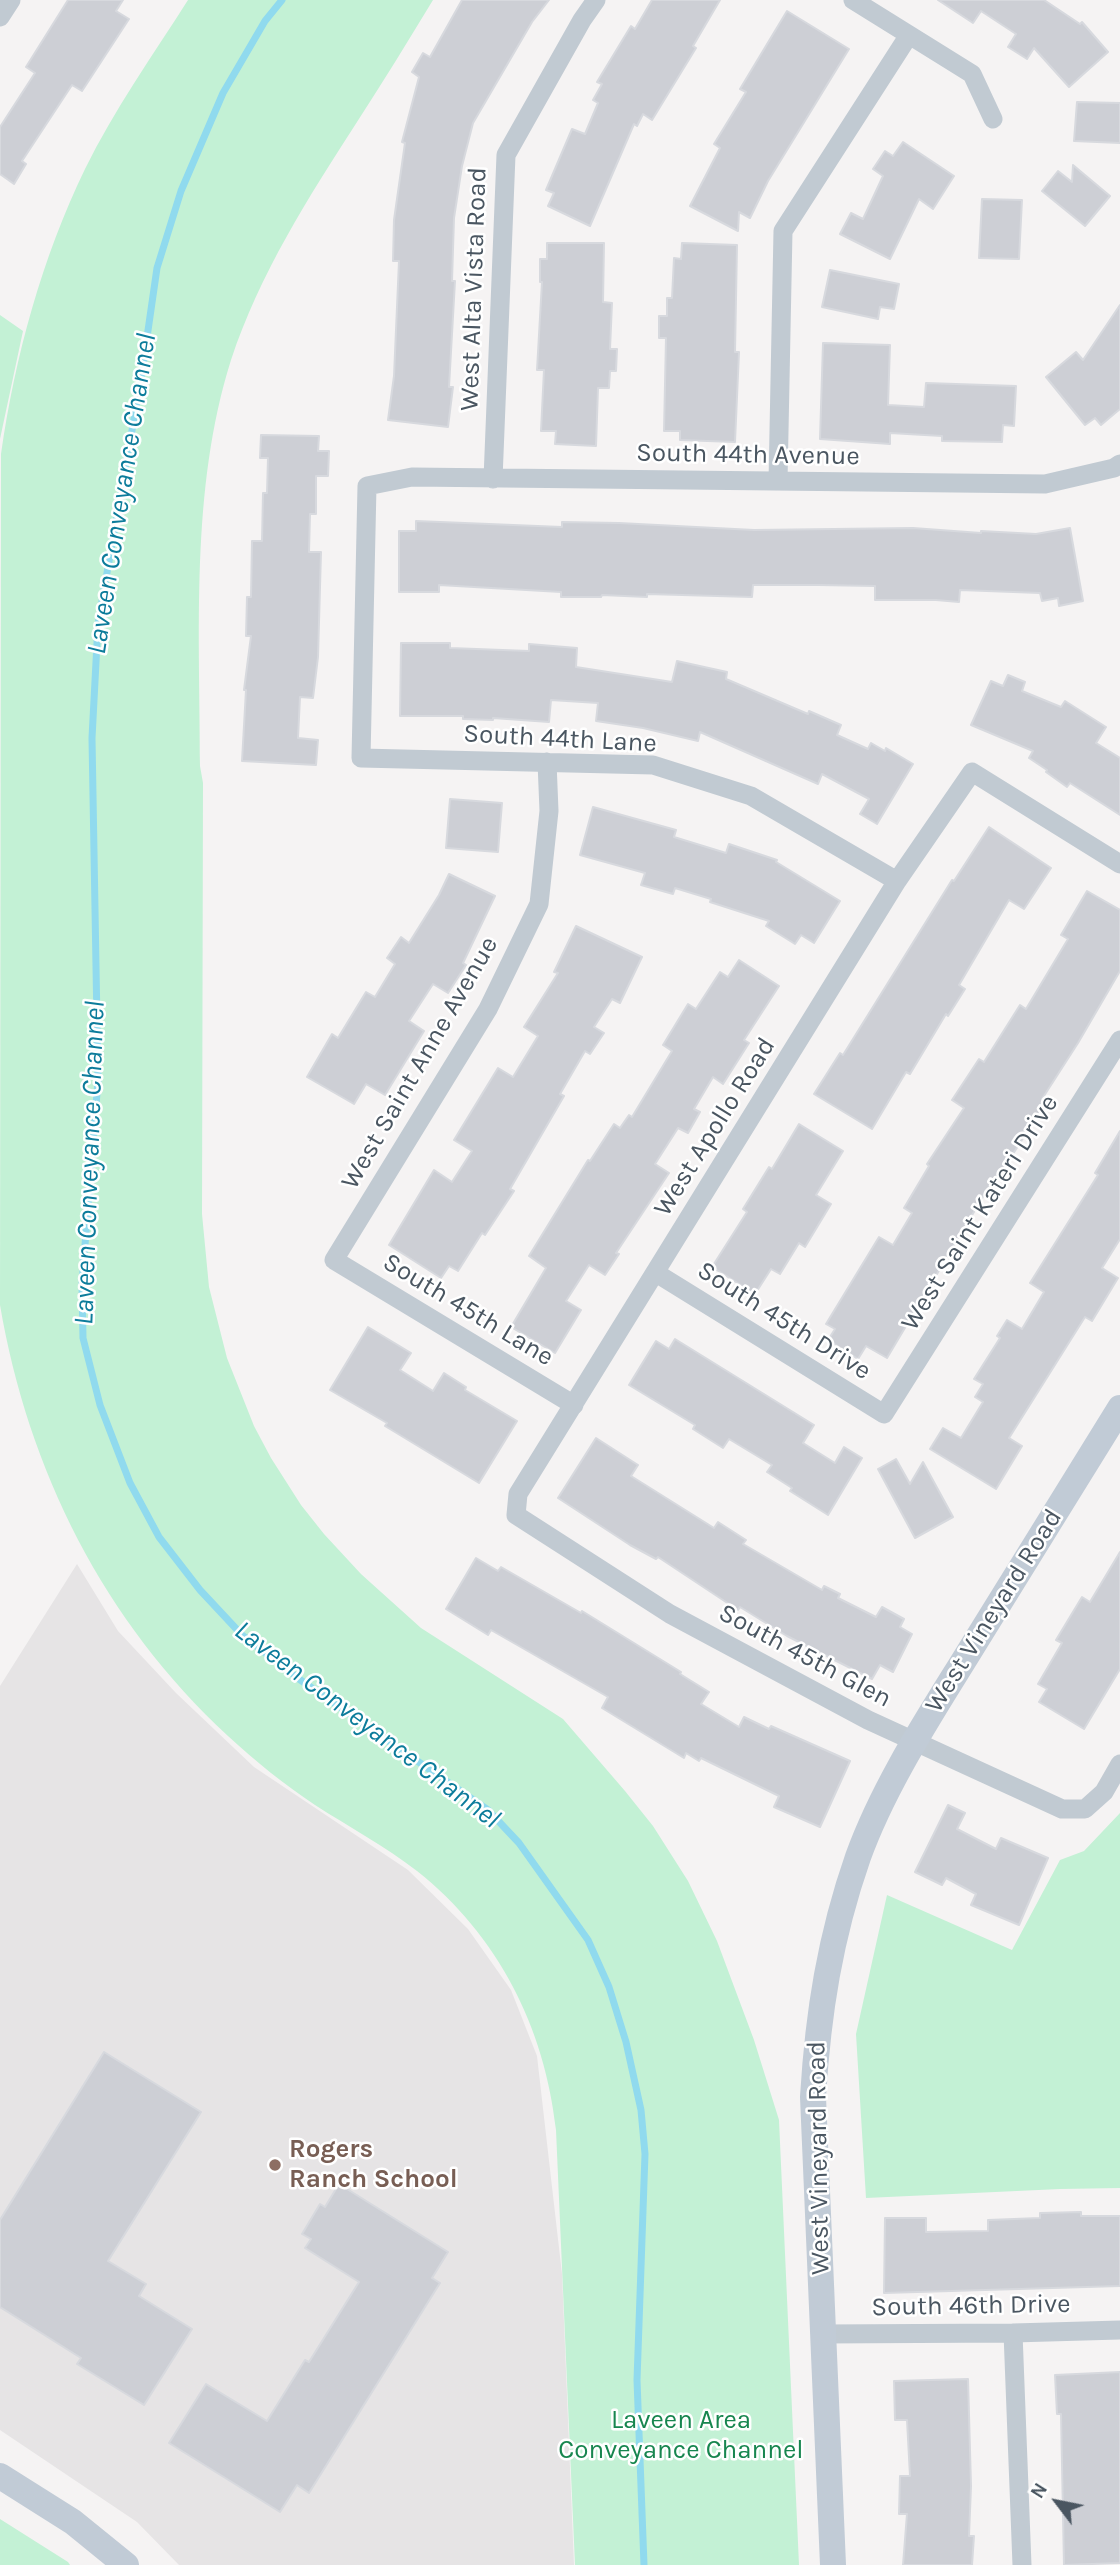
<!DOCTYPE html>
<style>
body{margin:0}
#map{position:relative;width:1120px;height:2565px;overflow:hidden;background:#f5f3f3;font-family:Karla,sans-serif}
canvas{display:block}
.north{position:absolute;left:1022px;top:2467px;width:70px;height:70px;-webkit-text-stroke:5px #fff;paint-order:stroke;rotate:302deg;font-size:19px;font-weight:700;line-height:28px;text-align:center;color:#4a5661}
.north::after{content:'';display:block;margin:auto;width:24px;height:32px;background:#4a5661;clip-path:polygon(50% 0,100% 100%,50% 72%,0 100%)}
</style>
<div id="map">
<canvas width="1120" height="2565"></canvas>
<div class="north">N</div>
</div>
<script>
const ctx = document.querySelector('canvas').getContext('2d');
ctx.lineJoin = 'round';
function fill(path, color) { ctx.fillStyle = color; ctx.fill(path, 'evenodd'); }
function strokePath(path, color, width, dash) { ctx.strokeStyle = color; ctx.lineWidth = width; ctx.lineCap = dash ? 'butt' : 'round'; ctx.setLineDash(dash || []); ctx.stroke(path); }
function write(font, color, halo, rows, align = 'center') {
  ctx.font = font + ' Karla,sans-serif'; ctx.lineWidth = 5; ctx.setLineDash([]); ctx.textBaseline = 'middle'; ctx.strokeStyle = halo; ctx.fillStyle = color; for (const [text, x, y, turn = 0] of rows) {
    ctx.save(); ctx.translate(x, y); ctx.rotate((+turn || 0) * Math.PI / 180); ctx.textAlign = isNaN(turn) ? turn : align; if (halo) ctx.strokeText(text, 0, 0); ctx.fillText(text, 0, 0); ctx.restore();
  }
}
fill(new Path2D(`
 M 77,1564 L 118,1631 L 176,1693 L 254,1767 L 408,1870 L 468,1929 L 511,1990 L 537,2056 L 562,2274 L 574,2565 L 179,2565 L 137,2522 L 0,2430 L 0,1686 Z`), '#e6e4e5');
fill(new Path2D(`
 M 188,0 L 433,0 C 408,41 383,82 357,122 C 308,198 260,273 231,360 C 190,490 200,632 200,766 L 203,783 L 202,1214 L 209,1287 L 227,1358 L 254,1426 L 271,1458 L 301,1505 L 324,1534 L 361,1574 L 421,1628 L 563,1719 L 625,1791 L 653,1826 L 688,1881 L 717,1941 L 754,2040 L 779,2120 L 799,2565 L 575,2565 L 556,2130 C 545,2028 498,1935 417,1871 C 385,1846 349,1827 315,1805 C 285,1785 255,1761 228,1736 C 104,1622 28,1470 0,1305 L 1,454 C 15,356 42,258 85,169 C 114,110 153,55 188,0 Z
 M 0,315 L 23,331 L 0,439 Z
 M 1120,1813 L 1120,2188 L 1060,2189 L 866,2198 L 856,2034 L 887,1895 L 1012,1950 L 1060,1860 L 1084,1851 Z
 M 0,2519 L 68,2562 L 70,2565 L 0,2565 Z`), '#c3f1d5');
strokePath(new Path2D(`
 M 282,0 L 265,21 L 223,93 L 181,191 L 157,268 L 141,379 L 98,624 L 92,738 L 98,1080 L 82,1283 L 83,1338 L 100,1405 L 130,1483 L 159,1537 L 200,1590 L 242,1635 L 299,1679 L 488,1810 L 519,1843 L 588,1940 L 609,1987 L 626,2042 L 641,2110 L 645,2154 L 637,2380 L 644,2565`), '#90daee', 7);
const building = new Path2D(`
 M 68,0 L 123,0 L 116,11 L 129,19 L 82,91 L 72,85 L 22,161 L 26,164 L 14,184 L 0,174 L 0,127 L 35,73 L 26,67 Z
 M 462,0 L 549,0 L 532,22 L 473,123 L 462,166 L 454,218 L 452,281 L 455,281 L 449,387 L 453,387 L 448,427 L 388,420 L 394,376 L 399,261 L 393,261 L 394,220 L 405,143 L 402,142 L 419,77 L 412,72 L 423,53 L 430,57 Z
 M 652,0 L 720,0 L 693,46 L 696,48 L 652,120 L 643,114 L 637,126 L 634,124 L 590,226 L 548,206 L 554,193 L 546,190 L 572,129 L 585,134 L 598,103 L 593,100 L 602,84 L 597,82 L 631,26 L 635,29 Z
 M 938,0 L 1044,0 L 1080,24 L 1082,22 L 1108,52 L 1069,87 L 1034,48 L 1027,59 L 1008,47 L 1016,34 L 981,11 L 973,23 Z
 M 787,11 L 849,49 L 768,181 L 750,218 L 739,212 L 738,231 L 690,206 L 720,148 L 714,144 L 746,92 L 740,89 Z
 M 1077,102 L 1120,103 L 1120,143 L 1074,141 Z
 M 903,142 L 954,176 L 933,209 L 919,199 L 890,259 L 840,234 L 851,213 L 863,219 L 883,176 L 873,169 L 885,151 L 893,156 Z
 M 1073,165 L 1110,196 L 1085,226 L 1042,191 L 1058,171 L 1072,182 Z
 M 982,199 L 1022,200 L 1019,259 L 979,258 Z
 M 547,243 L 604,243 L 603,302 L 612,303 L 610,349 L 617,349 L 616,371 L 610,371 L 609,388 L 598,388 L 596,446 L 555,444 L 556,431 L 541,431 L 544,370 L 537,370 L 542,282 L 540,282 L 540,259 L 547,259 Z
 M 682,243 L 737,245 L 735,352 L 739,352 L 735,442 L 680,440 L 680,431 L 664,431 L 666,338 L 659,338 L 659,316 L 667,316 L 667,298 L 672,298 L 674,258 L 681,259 Z
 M 830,270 L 899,284 L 894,309 L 880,307 L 878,319 L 822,307 Z
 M 1120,305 L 1120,409 L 1101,425 L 1095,418 L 1085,425 L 1046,377 L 1076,352 L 1083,360 Z
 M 823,343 L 890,345 L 888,405 L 924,407 L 926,383 L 1016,386 L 1014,426 L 1003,425 L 1002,442 L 942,441 L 942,436 L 890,433 L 890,444 L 820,439 Z
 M 261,435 L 319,436 L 318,451 L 329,451 L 328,476 L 316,476 L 316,514 L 310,514 L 309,552 L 321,552 L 318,657 L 313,698 L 300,697 L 298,738 L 318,740 L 316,765 L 242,761 L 246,690 L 244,690 L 251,636 L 246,636 L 247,597 L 251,597 L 252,541 L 262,541 L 263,493 L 267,493 L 268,458 L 260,458 Z
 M 416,521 L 562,527 L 562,522 L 619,523 L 754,530 L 913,528 L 981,533 L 981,531 L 1036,534 L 1070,528 L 1083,601 L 1059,606 L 1058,598 L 1042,601 L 1040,593 L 960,590 L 959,602 L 936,600 L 875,600 L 875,586 L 818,585 L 753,585 L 752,597 L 647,594 L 647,597 L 602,595 L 601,597 L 561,597 L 561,592 L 439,585 L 439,592 L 399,592 L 399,531 L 416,531 Z
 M 401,643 L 450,643 L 450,648 L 529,651 L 529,644 L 577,648 L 576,667 L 672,682 L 677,661 L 727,672 L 726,679 L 808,714 L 809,711 L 841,725 L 837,735 L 868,749 L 871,743 L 885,751 L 886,748 L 913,764 L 877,824 L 860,814 L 869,799 L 822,774 L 818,784 L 700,732 L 698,741 L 643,728 L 596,721 L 598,703 L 551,700 L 549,722 L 493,718 L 493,720 L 463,719 L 463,716 L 400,716 Z
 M 1008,675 L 1025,682 L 1022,691 L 1061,707 L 1065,701 L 1106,727 L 1096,743 L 1120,758 L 1120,815 L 1070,783 L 1067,787 L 1046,772 L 1047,770 L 1029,758 L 1033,751 L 971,725 L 991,681 L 1003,686 Z
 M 450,799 L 502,803 L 498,852 L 446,848 Z
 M 593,807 L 676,830 L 674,837 L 726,853 L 729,844 L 777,860 L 776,862 L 840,901 L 814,943 L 801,935 L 795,944 L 766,926 L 769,921 L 710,902 L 711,899 L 675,888 L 673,894 L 641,885 L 645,873 L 580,855 Z
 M 989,827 L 1051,868 L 1024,909 L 1009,900 L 959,985 L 965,989 L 948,1016 L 946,1014 L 910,1074 L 906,1072 L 872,1129 L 814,1094 L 840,1053 L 843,1055 L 952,880 L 954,881 Z
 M 449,874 L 495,896 L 463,963 L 466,965 L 448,993 L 433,984 L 409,1021 L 424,1031 L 385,1095 L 366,1084 L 354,1104 L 307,1077 L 332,1034 L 338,1038 L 366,992 L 375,997 L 395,964 L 387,958 L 401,937 L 409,943 L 439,895 Z
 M 1087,891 L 1120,910 L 1120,971 L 1078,1043 L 1042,1099 L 1046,1102 L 992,1187 L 990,1185 L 887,1358 L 866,1346 L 858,1359 L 828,1340 L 835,1329 L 826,1324 L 879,1237 L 893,1245 L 912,1213 L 904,1208 L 929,1166 L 927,1164 L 964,1108 L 952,1100 L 979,1059 L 984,1062 L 1020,1005 L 1026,1009 L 1068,939 L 1061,935 Z
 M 576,926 L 642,957 L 620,1003 L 612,999 L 594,1027 L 604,1033 L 590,1054 L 585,1051 L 560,1094 L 564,1096 L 510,1189 L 514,1191 L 485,1235 L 482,1233 L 458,1271 L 449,1266 L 441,1278 L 389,1245 L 434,1170 L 452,1182 L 472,1151 L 454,1140 L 498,1068 L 513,1077 L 538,1036 L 524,1027 L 558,973 L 554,972 Z
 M 739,960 L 779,986 L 744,1040 L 749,1043 L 723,1084 L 713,1077 L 694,1109 L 700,1112 L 688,1133 L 678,1128 L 655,1164 L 669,1173 L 616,1253 L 619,1254 L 605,1275 L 589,1265 L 566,1301 L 581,1310 L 555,1353 L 511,1327 L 546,1268 L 529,1256 L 588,1160 L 590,1161 L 614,1124 L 620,1128 L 629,1115 L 632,1117 L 672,1051 L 663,1045 L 688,1004 L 696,1009 L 720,972 L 728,977 Z
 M 799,1124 L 843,1151 L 816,1195 L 831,1204 L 805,1247 L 799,1243 L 780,1274 L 771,1269 L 755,1294 L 712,1267 L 747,1212 L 743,1209 L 769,1167 L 772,1169 Z
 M 1120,1131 L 1120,1239 L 1102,1268 L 1118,1278 L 1092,1321 L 1085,1317 L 1009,1438 L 1022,1446 L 996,1489 L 930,1449 L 943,1428 L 961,1438 L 983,1402 L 975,1397 L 983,1384 L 974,1379 L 1000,1338 L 997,1336 L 1007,1320 L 1022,1329 L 1044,1292 L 1030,1283 L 1098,1175 L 1095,1173 Z
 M 368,1327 L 411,1353 L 400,1370 L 433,1391 L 444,1373 L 466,1387 L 465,1390 L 517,1421 L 479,1483 L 385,1426 L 387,1423 L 330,1390 Z
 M 675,1339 L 814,1425 L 803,1443 L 835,1463 L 844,1447 L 862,1458 L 828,1515 L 790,1491 L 792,1488 L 767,1472 L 772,1465 L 729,1439 L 723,1448 L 693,1429 L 695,1425 L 629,1385 L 656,1341 L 669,1349 Z
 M 596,1438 L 638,1465 L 631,1476 L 714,1528 L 718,1522 L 746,1540 L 743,1544 L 822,1590 L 824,1586 L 840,1594 L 838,1598 L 876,1617 L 882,1607 L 904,1619 L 900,1627 L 912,1634 L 893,1672 L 880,1665 L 872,1679 L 787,1636 L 740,1607 L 738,1610 L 658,1557 L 656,1559 L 630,1545 L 558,1498 Z
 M 896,1459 L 910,1484 L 923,1462 L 953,1517 L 915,1538 L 878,1469 Z
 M 1120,1552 L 1120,1669 L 1084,1729 L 1039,1702 L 1047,1689 L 1038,1684 L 1062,1643 L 1056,1640 L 1082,1597 L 1090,1602 Z
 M 476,1558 L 498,1571 L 501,1567 L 581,1613 L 582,1611 L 681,1672 L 680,1674 L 709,1692 L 701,1704 L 739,1727 L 744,1717 L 769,1729 L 771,1726 L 850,1761 L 820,1827 L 774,1807 L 779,1796 L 701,1758 L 699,1761 L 686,1753 L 684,1758 L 602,1708 L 608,1697 L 491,1630 L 488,1635 L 446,1609 Z
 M 948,1805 L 965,1813 L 957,1829 L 996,1849 L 1001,1838 L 1048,1858 L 1019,1925 L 971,1905 L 976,1894 L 946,1878 L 942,1885 L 915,1872 Z
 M 104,2052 L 201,2112 L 108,2261 L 146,2284 L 139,2296 L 192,2329 L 144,2405 L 77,2364 L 81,2358 L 0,2307 L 0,2220 Z
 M 339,2184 L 448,2252 L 432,2278 L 440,2283 L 309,2493 L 297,2485 L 280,2512 L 169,2443 L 206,2384 L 267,2421 L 305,2360 L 309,2362 L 359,2282 L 305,2248 L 311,2239 L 302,2234 L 320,2204 L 325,2207 Z
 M 1081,2212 L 1081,2216 L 1120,2216 L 1120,2286 L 884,2293 L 885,2218 L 926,2218 L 926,2232 L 988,2231 L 988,2220 L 1040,2218 L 1040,2213 Z
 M 1120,2372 L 1120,2563 L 1064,2565 L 1061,2414 L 1057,2414 L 1055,2375 Z
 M 968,2379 L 971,2486 L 969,2536 L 974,2536 L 972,2565 L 903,2565 L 907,2514 L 899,2514 L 900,2476 L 910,2476 L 907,2420 L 895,2420 L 894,2381 Z`);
fill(building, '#cdcfd5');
strokePath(building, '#d7d9de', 2);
strokePath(new Path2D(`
 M 853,0 L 972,74 L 993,119
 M 0,17 L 11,0
 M 493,479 L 506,155 L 582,20 L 596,0
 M 778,481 L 783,231 L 909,35
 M 547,762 L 549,811 L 539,904 L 488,1009 L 334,1260 L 574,1405
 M 1120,864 L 972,772 L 897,881 L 518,1494 L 516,1515 L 670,1614 L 868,1720 L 1062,1809 L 1085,1809 L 1104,1792 L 1120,1764
 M 897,881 L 751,796 L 653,765 L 361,758 L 367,486 L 412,477 L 1045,484 L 1114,468 L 1120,464
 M 656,1273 L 884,1414 L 1120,1040
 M 1013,2333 L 1022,2565
 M 823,2334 L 1013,2333 L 1120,2330`), '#c1cad2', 19);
strokePath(new Path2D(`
 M 0,2476 L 73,2522 L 126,2565
 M 833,2565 L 813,2097 C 818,2013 830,1937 858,1857 C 884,1785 929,1717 969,1652 C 1019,1571 1070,1489 1120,1408`), '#c1cbd6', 26);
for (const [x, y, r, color] of [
 [275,2165,7,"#8d6e63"]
]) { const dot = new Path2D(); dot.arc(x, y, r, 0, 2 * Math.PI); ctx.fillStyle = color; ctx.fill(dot); strokePath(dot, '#fff', 2.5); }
write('26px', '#4a5661', '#fff', [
 ["West Alta Vista Road",474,289,-88],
 ["South 44th Avenue",748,455,1],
 ["South 44th Lane",560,739,3],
 ["West Saint Anne Avenue",420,1063,-60],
 ["West Apollo Road",715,1127,-58],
 ["West Saint Kateri Drive",980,1213,-58],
 ["South 45th Lane",468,1310,31],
 ["South 45th Drive",784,1321,32],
 ["West Vineyard Road",994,1611,-58],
 ["South 45th Glen",805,1656,28],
 ["West Vineyard Road",819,2158,-91],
 ["South 46th Drive",971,2306,-1]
]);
write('bold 26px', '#785e54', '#fff', [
 ["Rogers",289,2150],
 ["Ranch School",289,2180]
], 'left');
write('26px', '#17864f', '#fff', [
 ["Laveen Area",681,2421],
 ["Conveyance Channel",681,2451]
]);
write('italic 28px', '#0c7c9b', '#fff', [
 ["Laveen Conveyance Channel",122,494,-81],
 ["Laveen Conveyance Channel",90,1163,-88],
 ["Laveen Conveyance Channel",367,1725,37]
]);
</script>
